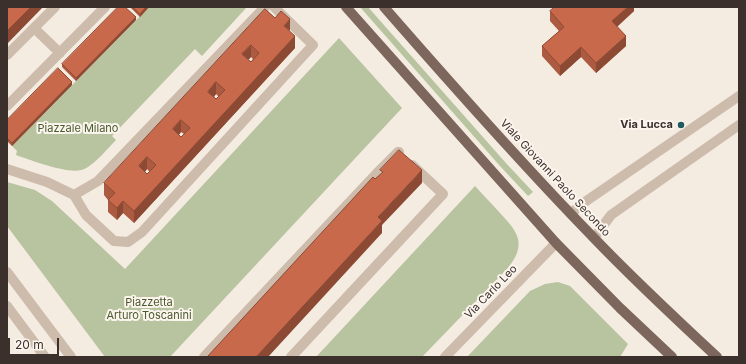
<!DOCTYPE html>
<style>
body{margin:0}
#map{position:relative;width:746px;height:364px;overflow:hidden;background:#f4ebe1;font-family:Inter,sans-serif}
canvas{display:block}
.frame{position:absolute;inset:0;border:8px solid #3b302b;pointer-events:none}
.scale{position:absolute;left:8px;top:338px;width:51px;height:18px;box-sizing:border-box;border:2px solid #3b302b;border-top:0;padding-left:5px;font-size:12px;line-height:14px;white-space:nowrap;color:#3b302b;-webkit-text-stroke:3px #fbf5ee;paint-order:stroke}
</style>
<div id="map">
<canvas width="746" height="364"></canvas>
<div class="frame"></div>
<div class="scale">20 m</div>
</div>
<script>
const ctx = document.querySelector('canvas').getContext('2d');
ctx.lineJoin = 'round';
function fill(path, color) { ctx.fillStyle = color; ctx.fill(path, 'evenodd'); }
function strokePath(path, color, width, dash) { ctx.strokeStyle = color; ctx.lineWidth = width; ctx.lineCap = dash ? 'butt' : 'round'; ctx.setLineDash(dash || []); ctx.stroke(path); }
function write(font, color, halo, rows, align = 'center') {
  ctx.font = font + ' Inter,sans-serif'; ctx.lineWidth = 4; ctx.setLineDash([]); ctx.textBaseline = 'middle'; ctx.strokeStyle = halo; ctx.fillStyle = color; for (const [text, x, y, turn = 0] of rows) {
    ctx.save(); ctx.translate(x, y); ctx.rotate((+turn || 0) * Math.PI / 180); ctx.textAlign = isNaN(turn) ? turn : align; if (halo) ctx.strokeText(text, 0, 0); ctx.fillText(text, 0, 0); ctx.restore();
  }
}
fill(new Path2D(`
 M 149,7 L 247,7 L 202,56 L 195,49 L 112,136 L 116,140 C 108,148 92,168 81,170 C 68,174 30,160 16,155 L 17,151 L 12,146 Z
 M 360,7 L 368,7 L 505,162 L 533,192 L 528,196 L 500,166 Z
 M 339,38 L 402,108 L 170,357 L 105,357 L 7,226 L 7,182 L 35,190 L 52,201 L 125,269 Z
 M 475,186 C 483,195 492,204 500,213 C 519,233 527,245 507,269 L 422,357 L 316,357 Z
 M 558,282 L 570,286 L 628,344 L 620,357 L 467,357 L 530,291 L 545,284 Z`), '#b8c4a0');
strokePath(new Path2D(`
 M 34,28 L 60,53
 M 7,55 L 55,7
 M 7,106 L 105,7
 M 7,169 L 47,182 L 74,195 L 86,215 L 114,241 L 128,242 L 142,232 L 313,45 L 274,7
 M 74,195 L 98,181 L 265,7
 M 571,214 L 579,206 L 739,96
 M 594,238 L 611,215 L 739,125
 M 7,272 L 71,357
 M 7,306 L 45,357
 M 204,357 L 380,170 L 398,152 L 399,152
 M 291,357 L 443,194 L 412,165
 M 445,357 L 556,243`), '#cdbbac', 10);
strokePath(new Path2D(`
 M 346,7 L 556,243 L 620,308 L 672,357
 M 384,7 C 452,85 521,163 593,237 C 633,279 675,318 717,357`), '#7d675c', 10);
fill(new Path2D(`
 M 130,7 L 149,7 L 140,17 Z
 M 634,7 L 634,11 L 617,27 L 626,46 L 596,73 L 581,57 L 560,76 L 542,56 L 542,46 L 559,31 L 550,21 L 550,11 Z
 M 265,9 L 290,32 L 295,48 L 134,223 L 123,213 L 117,220 L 108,212 L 108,200 L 104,195 L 104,183 ZM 251,57 L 253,59 L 251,62 L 248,60 ZM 216,94 L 219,97 L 216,99 L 214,97 ZM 181,132 L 184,134 L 181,137 L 179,135 ZM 147,169 L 150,172 L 147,174 L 145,172 Z
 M 136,20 L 76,81 L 62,67 L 62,64 Z
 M 72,85 L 12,146 L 7,141 L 7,120 Z`), '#ac5a40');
fill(new Path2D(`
 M 31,7 L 43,7 L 7,44 L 7,31 Z
 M 146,7 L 149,7 L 140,17 L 140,14 Z
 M 628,7 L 634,7 L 634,11 L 612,31 L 612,21 Z
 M 136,17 L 136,20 L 76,81 L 76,78 Z
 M 290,19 L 290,31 L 284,26 Z
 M 295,36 L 295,48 L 134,223 L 134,211 Z
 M 626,36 L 626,46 L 596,73 L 596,63 Z
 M 251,45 L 251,57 L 242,66 L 242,54 Z
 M 581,47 L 581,57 L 560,76 L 560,66 Z
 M 72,82 L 72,85 L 12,146 L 12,143 Z
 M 216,82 L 216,94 L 208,104 L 208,92 Z
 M 181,120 L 181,132 L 173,141 L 173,129 Z
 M 147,157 L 147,169 L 139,179 L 139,166 Z
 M 422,170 L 422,183 L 382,225 L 382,233 L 268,357 L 256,357 L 378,217 Z
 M 123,201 L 123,213 L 117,220 L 117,208 Z`), '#8c4a34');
const building = new Path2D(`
 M 7,7 L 31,7 L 7,31 Z
 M 118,7 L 125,7 L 136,17 L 76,78 L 62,64 Z
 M 133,7 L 146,7 L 140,14 Z
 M 555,7 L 628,7 L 612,21 L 626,36 L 596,63 L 581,47 L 560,66 L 542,46 L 564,27 L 550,11 Z
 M 265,9 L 275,18 L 281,11 L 290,19 L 284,26 L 295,36 L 134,211 L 123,201 L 117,208 L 108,200 L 115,193 L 104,183 ZM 251,45 L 259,53 L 251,62 L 242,54 ZM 216,82 L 225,90 L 216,99 L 208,92 ZM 181,120 L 190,128 L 181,137 L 173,129 ZM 147,157 L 156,165 L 147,174 L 139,166 Z
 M 58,68 L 72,82 L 12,143 L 7,138 L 7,120 Z
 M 399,150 L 422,170 L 378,217 L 382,221 L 256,357 L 207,357 L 373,177 L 375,179 L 383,172 L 380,170 Z`);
fill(building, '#c8694b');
strokePath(building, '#8c4a34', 1);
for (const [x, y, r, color] of [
 [681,125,4,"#1f5a5e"]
]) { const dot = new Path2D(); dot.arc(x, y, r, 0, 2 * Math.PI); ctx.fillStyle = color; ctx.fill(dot); strokePath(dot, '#fbf5ee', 1.5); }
write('bold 11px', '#3b302b', '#fbf5ee', [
 ["Via Lucca",673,125]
], 'right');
write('11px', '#4a5a2e', '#fbf5ee', [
 ["Piazzale Milano",78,129],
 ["Piazzetta",149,303],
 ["Arturo Toscanini",149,316]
]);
write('11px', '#3b302b', '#fbf5ee', [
 ["Viale Giovanni Paolo Secondo",555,178,47],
 ["Via Carlo Leo",491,292,-46]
]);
</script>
